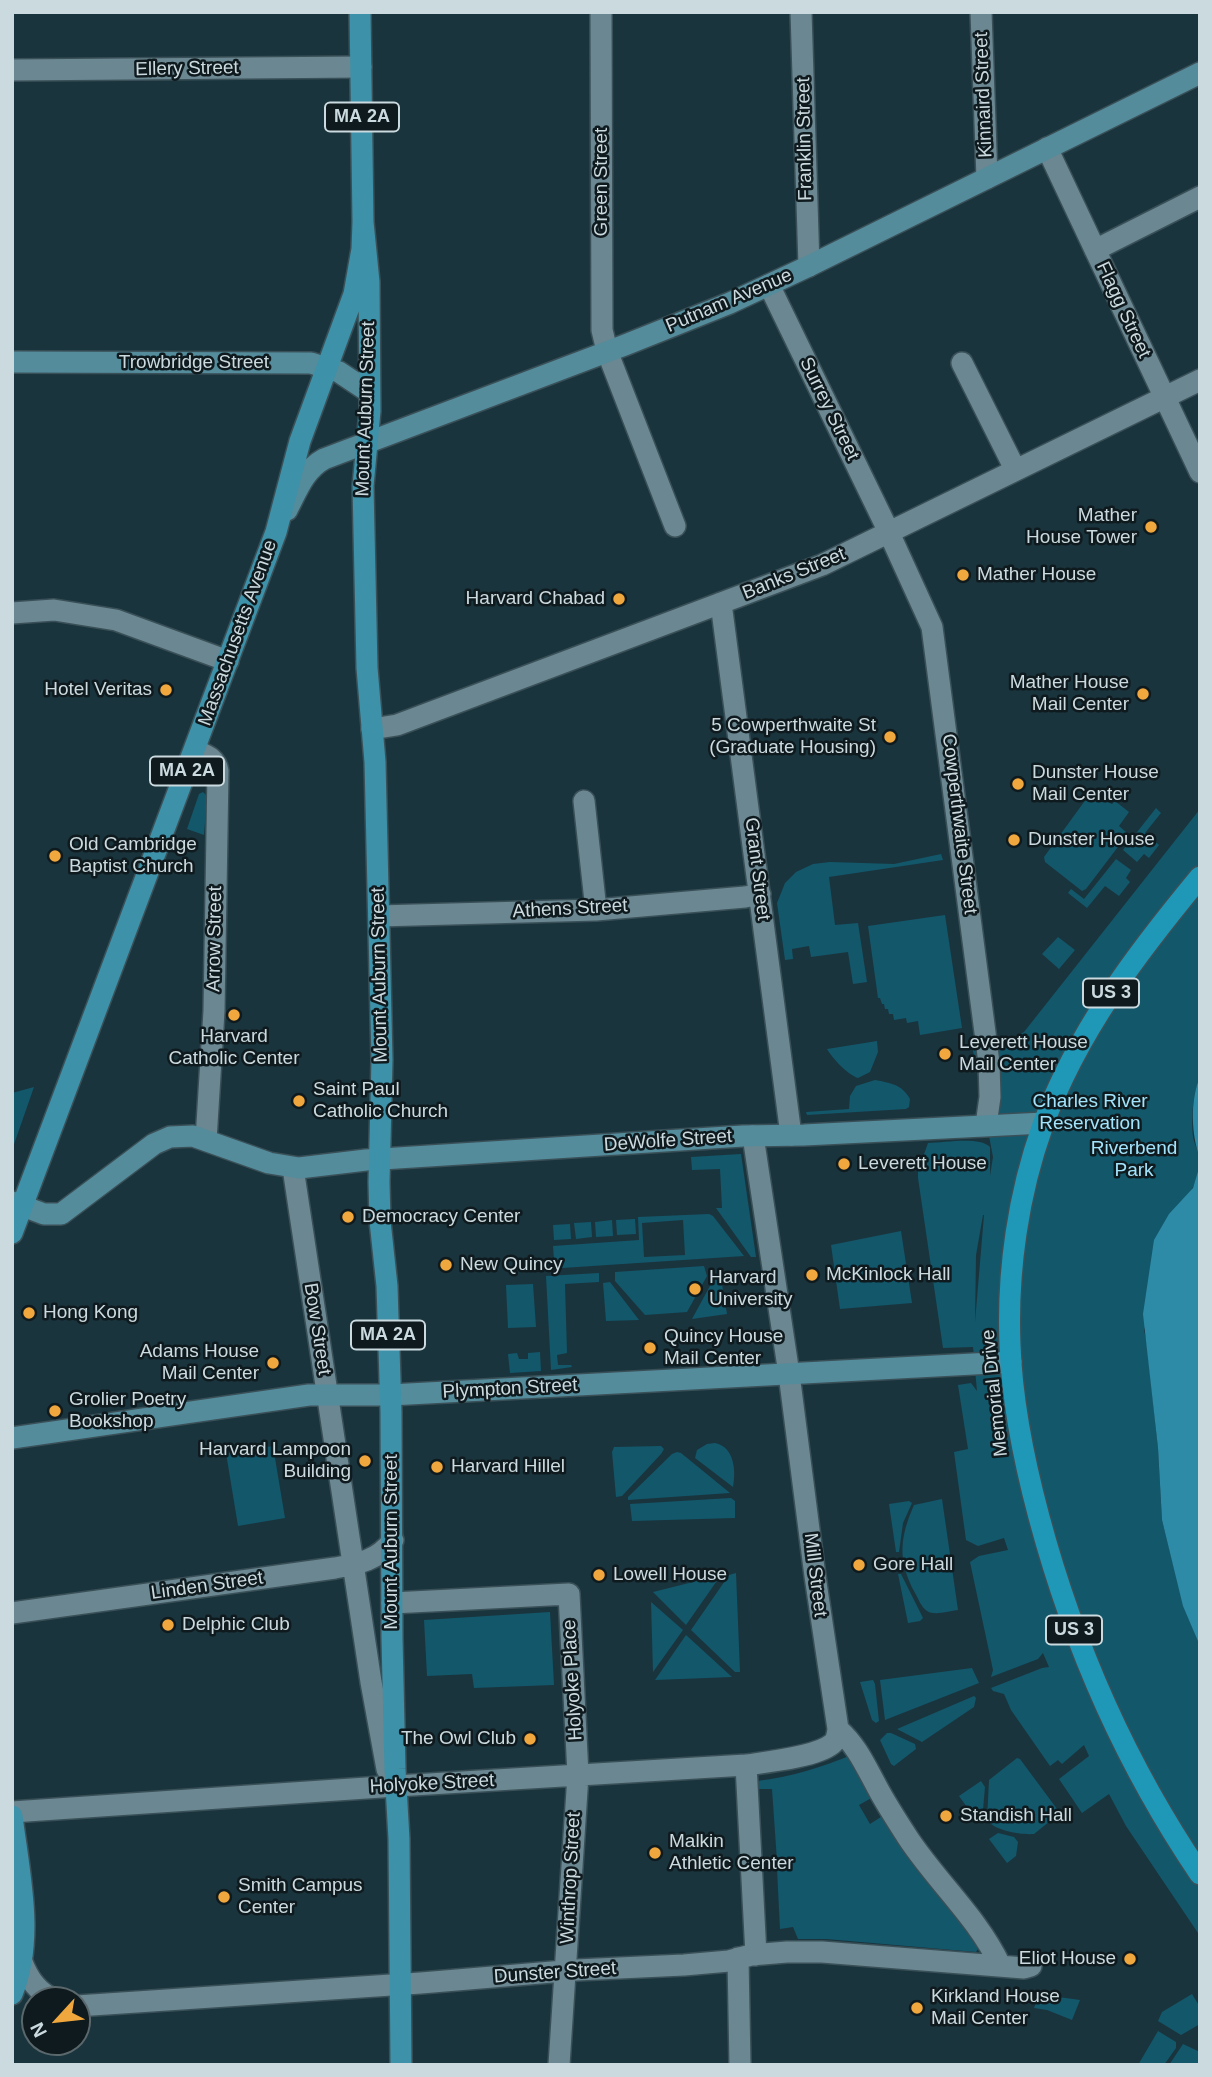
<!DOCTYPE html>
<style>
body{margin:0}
#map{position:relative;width:1212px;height:2077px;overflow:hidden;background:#1a343d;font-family:Helvetica,sans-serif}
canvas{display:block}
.frame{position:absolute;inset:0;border:14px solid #cbdadf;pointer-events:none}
.north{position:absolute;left:21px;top:1986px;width:70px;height:70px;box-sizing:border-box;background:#0f1a1e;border:2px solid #5a676b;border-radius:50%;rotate:243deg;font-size:19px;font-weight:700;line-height:28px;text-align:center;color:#cbdadf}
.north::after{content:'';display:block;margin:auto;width:24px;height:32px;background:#f0a73e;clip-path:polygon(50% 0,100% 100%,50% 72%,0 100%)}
</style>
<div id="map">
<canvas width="1212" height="2077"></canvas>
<div class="frame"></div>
<div class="north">N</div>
</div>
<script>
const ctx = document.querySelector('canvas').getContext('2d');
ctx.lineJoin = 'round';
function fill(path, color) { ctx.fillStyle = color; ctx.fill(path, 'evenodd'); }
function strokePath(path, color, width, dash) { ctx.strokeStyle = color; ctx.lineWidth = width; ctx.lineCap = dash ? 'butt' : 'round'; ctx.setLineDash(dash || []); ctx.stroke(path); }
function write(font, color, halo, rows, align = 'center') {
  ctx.font = font + ' Helvetica,sans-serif'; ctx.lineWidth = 5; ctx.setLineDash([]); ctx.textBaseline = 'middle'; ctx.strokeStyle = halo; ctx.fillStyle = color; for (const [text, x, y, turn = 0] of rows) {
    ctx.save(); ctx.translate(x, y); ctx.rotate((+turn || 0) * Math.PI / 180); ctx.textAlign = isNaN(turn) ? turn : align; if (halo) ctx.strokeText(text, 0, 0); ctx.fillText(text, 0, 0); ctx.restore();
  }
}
fill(new Path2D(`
 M 203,792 L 207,796 L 204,835 L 187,829 L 199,794 Z
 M 1092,795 L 1112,804 L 1115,801 L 1129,812 L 1119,826 L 1126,832 L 1127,835 L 1086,889 L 1082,891 L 1045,862 L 1044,857 L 1084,802 Z
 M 1156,808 L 1161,813 L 1145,833 L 1159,845 L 1149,858 L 1144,854 L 1137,862 L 1123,850 Z
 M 1200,809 L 1200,1077 C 1193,1092 1191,1119 1193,1136 C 1194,1144 1198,1150 1200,1158 C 1202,1168 1195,1186 1189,1194 L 1144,1330 L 1147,1344 L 1158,1448 L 1162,1520 L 1184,1607 L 1200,1646 L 1200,1936 L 1126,1826 L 1109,1794 L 1082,1813 L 1059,1779 L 1089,1756 L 1084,1745 L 1062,1764 L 1058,1760 L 1050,1766 L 1011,1710 L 1004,1694 L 993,1691 L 991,1688 L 1042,1668 L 1049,1667 L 1043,1653 L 1038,1659 L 991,1677 L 993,1670 L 970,1562 L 979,1556 L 1008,1550 L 1004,1538 L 978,1546 L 966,1540 L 954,1452 L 968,1449 L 958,1385 L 971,1383 L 977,1391 L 973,1347 L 943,1348 L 918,1178 L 918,1171 L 928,1143 C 944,1143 979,1136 990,1147 L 990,1176 L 993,1157 L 972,1046 L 1017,1036 L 1024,1032 ZM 983,1215 L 984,1215 L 975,1322 L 976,1255 Z
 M 941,854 L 943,860 L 829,877 L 835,925 L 858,923 L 867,982 L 853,984 L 848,952 L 811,957 L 809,946 L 792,949 L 793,959 L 785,960 L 777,903 L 785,883 L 796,872 L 813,864 L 830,862 L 894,864 Z
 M 1116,859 L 1131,870 L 1126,878 L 1130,882 L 1119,896 L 1105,886 L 1087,908 L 1068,893 L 1071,889 L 1084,899 Z
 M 945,915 L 962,1028 L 920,1035 L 918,1021 L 907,1023 L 906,1018 L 894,1020 L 893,1014 L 889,1014 L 888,1009 L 885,1009 L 884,1004 L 882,1004 L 880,998 L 878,998 L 868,926 Z
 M 1058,937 L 1075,950 L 1059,969 L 1042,954 Z
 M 877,1041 L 878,1052 L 870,1072 L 858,1078 C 847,1074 833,1059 827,1049 Z
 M 875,1080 C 890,1083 902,1084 910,1099 L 909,1107 L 906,1109 L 807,1115 L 806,1112 L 849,1109 L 850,1096 L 856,1086 Z
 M 34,1087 L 12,1150 L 12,1093 Z
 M 741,1154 L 756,1257 L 751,1257 L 716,1208 L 722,1208 L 720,1169 L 692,1170 L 691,1157 Z
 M 709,1214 L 713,1216 L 744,1256 L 547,1269 L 546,1261 L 554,1260 L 553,1246 L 639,1240 L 638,1217 ZM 683,1220 L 685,1255 L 644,1257 L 642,1223 Z
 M 635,1219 L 636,1234 L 617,1235 L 616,1220 Z
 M 612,1220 L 613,1236 L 596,1237 L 595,1222 Z
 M 591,1222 L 592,1237 L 576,1239 L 574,1223 Z
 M 570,1224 L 571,1239 L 554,1240 L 553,1225 Z
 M 901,1231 L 912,1303 L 840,1309 L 831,1245 Z
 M 704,1266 L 707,1276 L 687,1312 L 645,1315 L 615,1281 L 615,1272 Z
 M 720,1272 L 727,1314 L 692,1319 L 717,1273 Z
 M 599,1273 L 599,1282 L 565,1284 L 567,1353 L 557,1355 L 558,1365 L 571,1365 L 572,1367 L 551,1370 L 546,1276 Z
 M 610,1282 L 639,1320 L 606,1321 L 603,1283 Z
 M 533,1284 L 536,1327 L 508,1328 L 506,1285 Z
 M 540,1352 L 541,1371 L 510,1373 L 508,1354 L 517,1353 L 519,1359 L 528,1359 L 528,1353 Z
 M 715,1443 C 735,1447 736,1472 733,1487 L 695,1458 L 697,1450 L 707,1444 Z
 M 273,1446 L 285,1518 L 238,1526 L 226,1453 Z
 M 661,1446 L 664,1449 L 661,1454 L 622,1496 L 616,1497 L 612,1452 L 614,1447 Z
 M 677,1452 L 681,1453 L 730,1493 L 628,1500 L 628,1497 L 672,1454 Z
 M 731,1498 L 735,1501 L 735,1518 L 632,1521 L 630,1504 Z
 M 942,1499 L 958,1610 C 950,1611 934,1616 927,1611 C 921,1607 918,1598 915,1593 C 897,1560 900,1537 914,1505 Z
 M 909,1501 L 912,1503 L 903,1523 L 899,1552 L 896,1552 L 889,1504 Z
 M 736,1573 L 740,1672 L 735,1672 L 691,1630 L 729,1575 Z
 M 898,1574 L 901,1574 L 923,1618 L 920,1621 L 908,1623 Z
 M 721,1575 L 686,1625 L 653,1592 Z
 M 651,1602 L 683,1630 L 653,1672 Z
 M 550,1612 L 554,1685 L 474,1688 L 472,1674 L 427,1676 L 424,1620 Z
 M 686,1635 L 732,1677 L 655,1680 Z
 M 972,1668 L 979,1683 L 885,1720 L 880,1680 Z
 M 873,1680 L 875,1684 L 879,1721 L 876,1723 L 872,1720 L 860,1682 Z
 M 974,1696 L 976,1698 L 974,1707 L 922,1742 L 897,1729 Z
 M 887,1733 L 891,1733 L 915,1744 L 916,1749 L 894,1766 L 891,1764 L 880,1740 Z
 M 854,1754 L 875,1796 L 859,1805 L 870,1824 L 887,1813 L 980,1946 L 976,1952 L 826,1939 L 798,1939 L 793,1927 L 780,1929 L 777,1869 L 763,1869 L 761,1866 L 763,1862 L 777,1861 L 772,1789 L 759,1789 L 757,1781 C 791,1777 822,1767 854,1754 Z
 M 1017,1758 L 1020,1759 L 1060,1813 L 1034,1834 C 1021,1835 995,1831 987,1820 L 989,1780 Z
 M 981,1781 L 985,1787 L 983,1810 L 974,1817 L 959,1796 Z
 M 998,1833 L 1014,1837 L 1018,1842 L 1016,1856 L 1007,1863 L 989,1839 Z
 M 1192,1994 L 1200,2007 L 1200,2024 L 1181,2035 L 1158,2021 L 1162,2012 Z
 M 1044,1995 L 1080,2000 L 1072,2020 L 1047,2010 L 1034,2008 L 1038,1998 Z
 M 1158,2031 L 1176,2042 L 1176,2048 L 1164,2065 L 1138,2065 Z
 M 1183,2044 L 1200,2052 L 1200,2065 L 1169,2065 Z`), '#13576b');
fill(new Path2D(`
 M 1200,1077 L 1200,1158 C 1191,1135 1190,1099 1200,1077 Z
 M 1200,1165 L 1200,1646 L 1183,1606 L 1162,1520 L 1158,1448 L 1143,1314 L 1154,1240 L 1169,1214 L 1193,1188 Z`), '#2e8ba7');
const street = new Path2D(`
 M 601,12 L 602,330 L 607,351 L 675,526
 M 801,12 L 809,266
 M 981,12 L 987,178
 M 12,70 L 361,67
 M 1047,148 L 1200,472
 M 1095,250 L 1200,197
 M 769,285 L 885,524 L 932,627 L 989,1063 L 990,1097 L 986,1125
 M 962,363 L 1015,469
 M 721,603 L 791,1135
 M 12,613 L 54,610 L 116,620 L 228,661
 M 372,729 L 397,725 L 822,565 L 1200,380
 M 195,750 C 206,755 216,758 218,771 L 214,1011 L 206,1140
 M 584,801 L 596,910
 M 379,916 L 596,910 L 745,897 L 760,894
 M 293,1168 L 371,1682 L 387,1769 L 395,1784
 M 392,1603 L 569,1594 L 578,1775 L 559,2065
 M 12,1613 L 335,1568 C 358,1564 379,1560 393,1540
 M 838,1729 C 857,1746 865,1765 877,1787 C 886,1804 897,1821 908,1838 C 937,1882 978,1918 1000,1965
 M 746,1765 L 756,1955
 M 12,1812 L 396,1786 L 746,1765 C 767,1762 816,1757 832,1744 C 837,1740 837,1735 838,1729 L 815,1576 L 789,1374 L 753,1136
 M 738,1958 L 740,2065
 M 22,1962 C 29,1980 38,1992 55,2000
 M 77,2006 L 421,1983 L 576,1970 L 684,1965 L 729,1961 L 751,1955 L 787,1952 L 822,1952 L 1024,1968 L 1031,1966`);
const secondary = new Path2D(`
 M 12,362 L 311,363 L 339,372 L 369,392
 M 287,510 C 297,491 304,470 324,459 L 625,345 L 730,303 L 809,266 L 1200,73
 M 12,1202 L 44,1214 L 61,1214 L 154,1144 L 170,1137 L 193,1136 L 269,1163 L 299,1168 L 366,1160 L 743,1136 L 804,1135 L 1044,1123
 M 12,1438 L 309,1395 L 390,1395 L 1011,1362`);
const primary = new Path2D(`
 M 363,222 L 369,282 L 370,411 L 363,486 L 367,668 L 375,762 L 382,1060 L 379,1182 L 380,1221 L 387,1286 L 391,1412 L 392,1638 L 395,1769 L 399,1839 L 401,2065
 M 12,1233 L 276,532 L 300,441 L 354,294 L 362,249 L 363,222 L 360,12
 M 12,1816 C 19,1873 35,1939 12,1994`);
const highway = new Path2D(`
 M 1200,877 C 1137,953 1077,1032 1043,1125 C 1018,1194 1007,1272 1010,1345 C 1012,1403 1024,1461 1039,1517 C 1073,1644 1126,1765 1200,1874`);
strokePath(street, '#3a5058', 24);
strokePath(secondary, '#3a5058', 24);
strokePath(primary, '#3a5058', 24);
strokePath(highway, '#3a5058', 24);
strokePath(street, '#6b8791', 21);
strokePath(secondary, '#548c9c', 21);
strokePath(primary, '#3d91a8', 21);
strokePath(highway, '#1f97b7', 21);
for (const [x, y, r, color] of [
 [1151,527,7,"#f0a73e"],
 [963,575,7,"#f0a73e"],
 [619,599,7,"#f0a73e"],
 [166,690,7,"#f0a73e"],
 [1143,694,7,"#f0a73e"],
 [890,737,7,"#f0a73e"],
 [1018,784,7,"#f0a73e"],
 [1014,840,7,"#f0a73e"],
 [55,856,7,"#f0a73e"],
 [234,1015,7,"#f0a73e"],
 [945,1054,7,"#f0a73e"],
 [299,1101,7,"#f0a73e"],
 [844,1164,7,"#f0a73e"],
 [348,1217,7,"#f0a73e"],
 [446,1265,7,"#f0a73e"],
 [812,1275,7,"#f0a73e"],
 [695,1289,7,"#f0a73e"],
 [29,1313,7,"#f0a73e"],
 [650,1348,7,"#f0a73e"],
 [273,1363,7,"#f0a73e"],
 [55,1411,7,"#f0a73e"],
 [365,1461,7,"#f0a73e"],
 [437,1467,7,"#f0a73e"],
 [859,1565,7,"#f0a73e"],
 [599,1575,7,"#f0a73e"],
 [168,1625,7,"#f0a73e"],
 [530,1739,7,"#f0a73e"],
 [946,1816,7,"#f0a73e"],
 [655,1853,7,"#f0a73e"],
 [224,1897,7,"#f0a73e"],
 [1130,1959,7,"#f0a73e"],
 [917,2008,7,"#f0a73e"]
]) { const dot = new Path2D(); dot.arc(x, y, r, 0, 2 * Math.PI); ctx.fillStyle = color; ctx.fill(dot); strokePath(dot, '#0f1a1e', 2.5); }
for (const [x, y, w] of [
 [362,117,74],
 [187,771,74],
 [1111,993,56],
 [388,1335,74],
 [1074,1630,56]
]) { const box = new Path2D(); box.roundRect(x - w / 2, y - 14.5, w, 29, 5); ctx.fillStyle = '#0f1a1e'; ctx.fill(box); strokePath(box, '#cbdadf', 2); }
write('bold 18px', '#cbdadf', null, [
 ["MA 2A",362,117],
 ["MA 2A",187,771],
 ["US 3",1111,993],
 ["MA 2A",388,1335],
 ["US 3",1074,1630]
]);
write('19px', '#cbdadf', '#0f1a1e', [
 ["Ellery Street",187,69,-1],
 ["Kinnaird Street",984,95,-92],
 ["Franklin Street",805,139,-91],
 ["Green Street",602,182,-90],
 ["Putnam Avenue",729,301,-23],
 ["Flagg Street",1123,310,65],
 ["Trowbridge Street",194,363],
 ["Mount Auburn Street",366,409,-88],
 ["Surrey Street",829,409,64],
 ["Banks Street",794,574,-22],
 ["Massachusetts Avenue",238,633,-70],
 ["Cowperthwaite Street",959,824,83],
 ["Grant Street",757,869,83],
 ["Athens Street",570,909,-3],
 ["Arrow Street",215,939,-89],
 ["Mount Auburn Street",380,975,-91],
 ["DeWolfe Street",668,1141,-4],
 ["Bow Street",317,1329,81],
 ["Plympton Street",510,1389,-3],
 ["Memorial Drive",995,1393,-96],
 ["Mount Auburn Street",392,1542,-90],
 ["Mill Street",815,1575,83],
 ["Linden Street",207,1586,-8],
 ["Holyoke Place",573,1680,-93],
 ["Holyoke Street",432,1784,-3],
 ["Winthrop Street",571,1878,-87],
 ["Dunster Street",555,1973,-4]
]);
write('19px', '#cbdadf', '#0f1a1e', [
 ["Mather",1137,516,"right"],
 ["House Tower",1137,538,"right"],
 ["Mather House",977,575],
 ["Harvard Chabad",605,599,"right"],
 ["Mather House",1129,683,"right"],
 ["Mail Center",1129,705,"right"],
 ["Hotel Veritas",152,690,"right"],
 ["5 Cowperthwaite St",876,726,"right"],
 ["(Graduate Housing)",876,748,"right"],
 ["Dunster House",1032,773],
 ["Mail Center",1032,795],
 ["Dunster House",1028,840],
 ["Old Cambridge",69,845],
 ["Baptist Church",69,867],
 ["Harvard",234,1037,"center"],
 ["Catholic Center",234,1059,"center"],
 ["Leverett House",959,1043],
 ["Mail Center",959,1065],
 ["Saint Paul",313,1090],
 ["Catholic Church",313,1112],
 ["Leverett House",858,1164],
 ["Democracy Center",362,1217],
 ["New Quincy",460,1265],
 ["McKinlock Hall",826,1275],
 ["Harvard",709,1278],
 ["University",709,1300],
 ["Hong Kong",43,1313],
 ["Quincy House",664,1337],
 ["Mail Center",664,1359],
 ["Adams House",259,1352,"right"],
 ["Mail Center",259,1374,"right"],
 ["Grolier Poetry",69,1400],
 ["Bookshop",69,1422],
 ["Harvard Lampoon",351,1450,"right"],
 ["Building",351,1472,"right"],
 ["Harvard Hillel",451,1467],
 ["Gore Hall",873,1565],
 ["Lowell House",613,1575],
 ["Delphic Club",182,1625],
 ["The Owl Club",516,1739,"right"],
 ["Standish Hall",960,1816],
 ["Malkin",669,1842],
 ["Athletic Center",669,1864],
 ["Smith Campus",238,1886],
 ["Center",238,1908],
 ["Eliot House",1116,1959,"right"],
 ["Kirkland House",931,1997],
 ["Mail Center",931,2019]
], 'left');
write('19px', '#a1e4fc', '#0f1a1e', [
 ["Charles River",1090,1102],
 ["Reservation",1090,1124],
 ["Riverbend",1134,1149],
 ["Park",1134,1171]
]);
</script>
